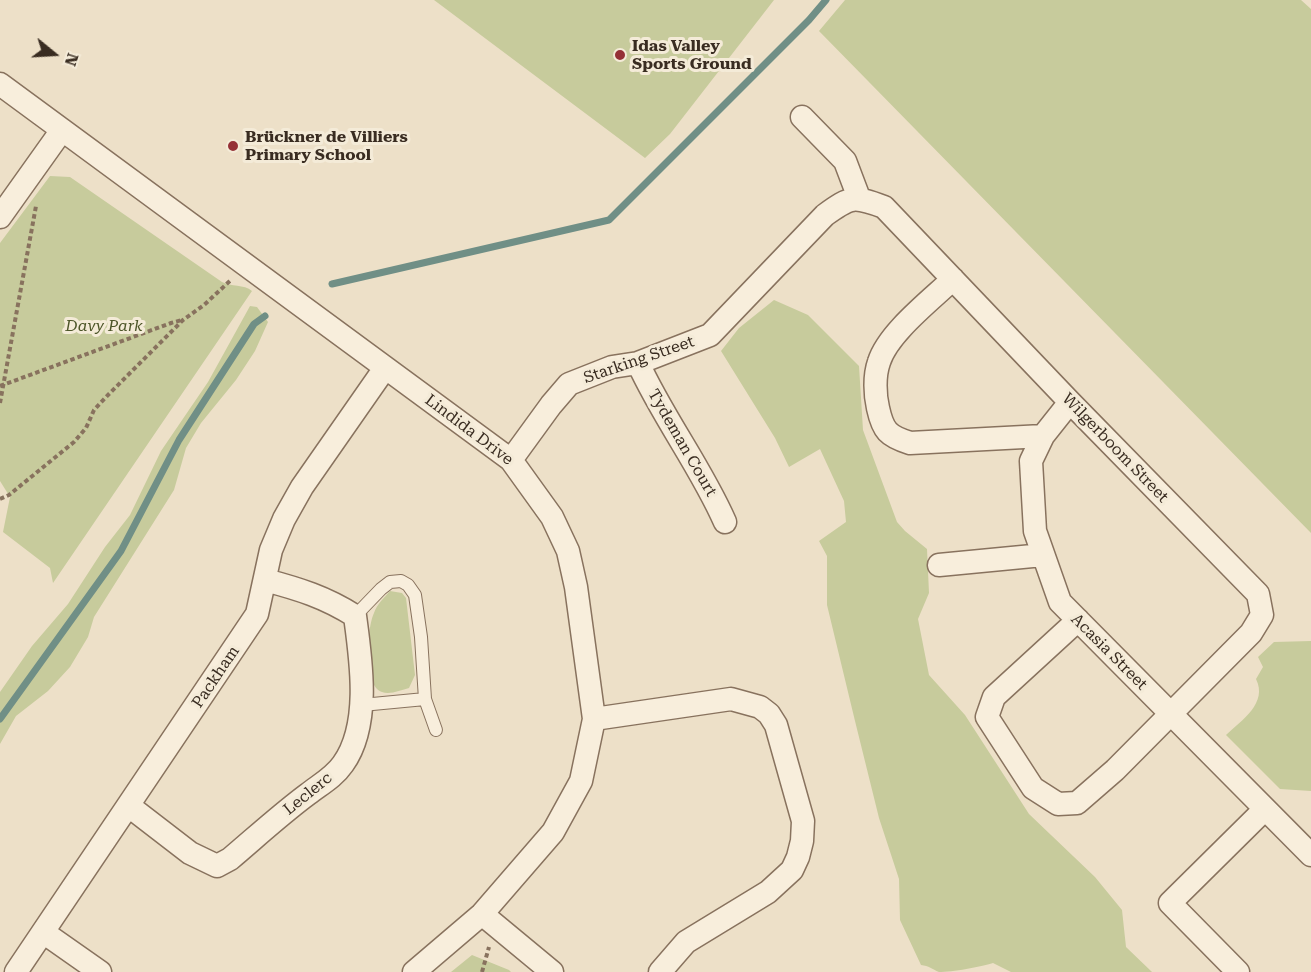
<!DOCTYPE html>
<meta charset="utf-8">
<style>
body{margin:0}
#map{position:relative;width:1311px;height:972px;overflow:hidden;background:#ede0c8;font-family:"Roboto Serif",serif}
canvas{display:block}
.north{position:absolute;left:24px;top:24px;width:60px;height:60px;-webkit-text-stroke:4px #f4ebd8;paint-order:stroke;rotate:108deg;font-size:16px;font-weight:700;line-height:24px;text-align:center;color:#392c21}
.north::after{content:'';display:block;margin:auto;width:21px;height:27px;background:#392c21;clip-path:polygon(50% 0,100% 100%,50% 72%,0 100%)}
</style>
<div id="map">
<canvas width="1311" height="972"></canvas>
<div class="north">N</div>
</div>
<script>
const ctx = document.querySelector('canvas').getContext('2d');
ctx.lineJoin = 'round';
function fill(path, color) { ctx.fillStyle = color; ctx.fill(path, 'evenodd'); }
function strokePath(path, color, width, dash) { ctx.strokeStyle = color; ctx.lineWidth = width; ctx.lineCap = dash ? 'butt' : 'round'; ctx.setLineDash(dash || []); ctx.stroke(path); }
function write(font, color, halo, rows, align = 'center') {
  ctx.font = font + ' "Roboto Serif",serif'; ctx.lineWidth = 6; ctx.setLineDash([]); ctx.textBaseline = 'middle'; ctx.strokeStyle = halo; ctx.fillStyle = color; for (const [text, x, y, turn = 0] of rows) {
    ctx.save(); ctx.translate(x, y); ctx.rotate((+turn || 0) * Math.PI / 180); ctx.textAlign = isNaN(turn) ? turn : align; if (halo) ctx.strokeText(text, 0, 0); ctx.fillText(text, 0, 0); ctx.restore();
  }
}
fill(new Path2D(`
 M 434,0 L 774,0 L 670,134 L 645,158 Z
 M 845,0 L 1301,0 L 1311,9 L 1311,533 L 819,31 Z
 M 50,176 L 70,177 L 222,282 C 231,287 244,284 252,291 L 53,583 L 50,568 L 3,532 L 10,497 L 0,481 L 0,243 Z
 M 774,300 L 808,315 L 859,366 L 863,430 L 897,522 L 905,531 L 927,549 L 929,593 L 918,619 L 929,675 L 965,715 L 1029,814 L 1095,877 L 1122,910 L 1126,947 L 1152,972 L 1011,972 L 993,963 C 981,967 952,972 939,972 C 932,969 929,966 921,965 L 900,920 L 899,879 L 879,818 L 855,721 L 827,605 L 827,556 L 819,541 L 846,522 L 844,501 L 820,449 L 789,467 L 775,438 L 721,351 L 739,328 Z
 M 250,306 L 257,307 L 268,322 L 255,351 L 236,380 L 201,423 L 186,448 L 174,490 L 94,617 L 88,637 L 70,667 L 48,691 L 16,716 L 0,744 L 0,692 L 32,646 L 68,604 L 105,547 L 130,515 L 161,451 L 208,382 Z
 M 390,591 L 402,593 L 406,598 L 415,675 L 409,688 C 401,690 390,695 382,692 C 363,686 367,627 374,613 C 377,604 384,598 390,591 Z
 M 1311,641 L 1311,791 L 1280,789 L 1226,735 C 1242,720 1268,703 1256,679 L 1263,667 L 1258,657 L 1274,642 Z
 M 472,955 L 509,970 L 511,972 L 451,972 Z`), '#c7cb9c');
strokePath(new Path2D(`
 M 332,284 L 609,220 L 809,20 L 826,0
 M 0,719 L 121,551 L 179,440 L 254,324 L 265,316`), '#708f86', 7);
const service = new Path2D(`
 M 355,616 L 381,589 L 390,582 L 401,581 L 408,585 L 415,595 L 421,637 L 425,699 L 436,730
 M 362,705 L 425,699`);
const minor = new Path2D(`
 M 0,84 L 511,460 L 552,517 L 568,551 L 576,587 L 594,719 L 581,781 L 553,832 L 482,914 L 414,972
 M 802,117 L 845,161 L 859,198
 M 0,217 L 62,130
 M 953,279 C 931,300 888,333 879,362 C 874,376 875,395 878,408 C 883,431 888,436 910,443 L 1043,436
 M 638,363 C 663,418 701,467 725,522
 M 1070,402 L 1043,436 L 1031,461 L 1035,531 L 1060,602 L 1311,855
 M 511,460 L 551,405 L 569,384 L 612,367 L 638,363 L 710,335 L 825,215 C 851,196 854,196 884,207 L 1070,402 L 1258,594 L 1262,615 L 1251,633 L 1115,770 L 1077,803 L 1058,804 L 1033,788 L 987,717 L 994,697 L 1078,620
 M 939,565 L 1043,555
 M 594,719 L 731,699 L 760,707 L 769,714 L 776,725 L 803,821 L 802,841 L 798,857 L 792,870 L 768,892 L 686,942 L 660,972
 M 129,806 L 190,853 L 217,866 L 230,859 C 256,837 281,814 308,794 C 321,784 334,777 343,764 C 371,725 361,660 355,616 C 325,597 299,589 265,580
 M 482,914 L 552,972
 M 43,932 L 100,972
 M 16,972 L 257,614 L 271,550 L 284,519 L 302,487 L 385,368
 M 1238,972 L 1170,903 L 1265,809`);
strokePath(service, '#88725e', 14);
strokePath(minor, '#88725e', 25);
strokePath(new Path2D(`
 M 0,386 L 171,323 L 182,320
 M 0,403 L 36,206
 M 0,499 L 9,495 L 74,442 L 86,428 L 94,410 L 107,396 L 183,320 L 204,305 L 232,279
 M 482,972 L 489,947`), '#88725e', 4, [4.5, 3]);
strokePath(service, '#f8eedc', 12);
strokePath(minor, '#f8eedc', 22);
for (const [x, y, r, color] of [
 [620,55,6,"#953136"],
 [233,146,6,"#953136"]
]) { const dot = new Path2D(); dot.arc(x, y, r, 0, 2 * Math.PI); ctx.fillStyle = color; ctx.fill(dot); strokePath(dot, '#f4ebd8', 2); }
write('bold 16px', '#392c21', '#f4ebd8', [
 ["Idas Valley",632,46],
 ["Sports Ground",632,64],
 ["Brückner de Villiers",245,137],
 ["Primary School",245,155]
], 'left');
write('italic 16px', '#4c5528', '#f4ebd8', [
 ["Davy Park",104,326]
]);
write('16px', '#392c21', '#f4ebd8', [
 ["Starking Street",639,360,-19],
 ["Lindida Drive",469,430,37],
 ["Tydeman Court",682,443,60],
 ["Wilgerboom Street",1115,448,46],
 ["Acasia Street",1109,652,45],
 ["Packham",216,677,-56],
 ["Leclerc",308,794,-39]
]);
</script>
